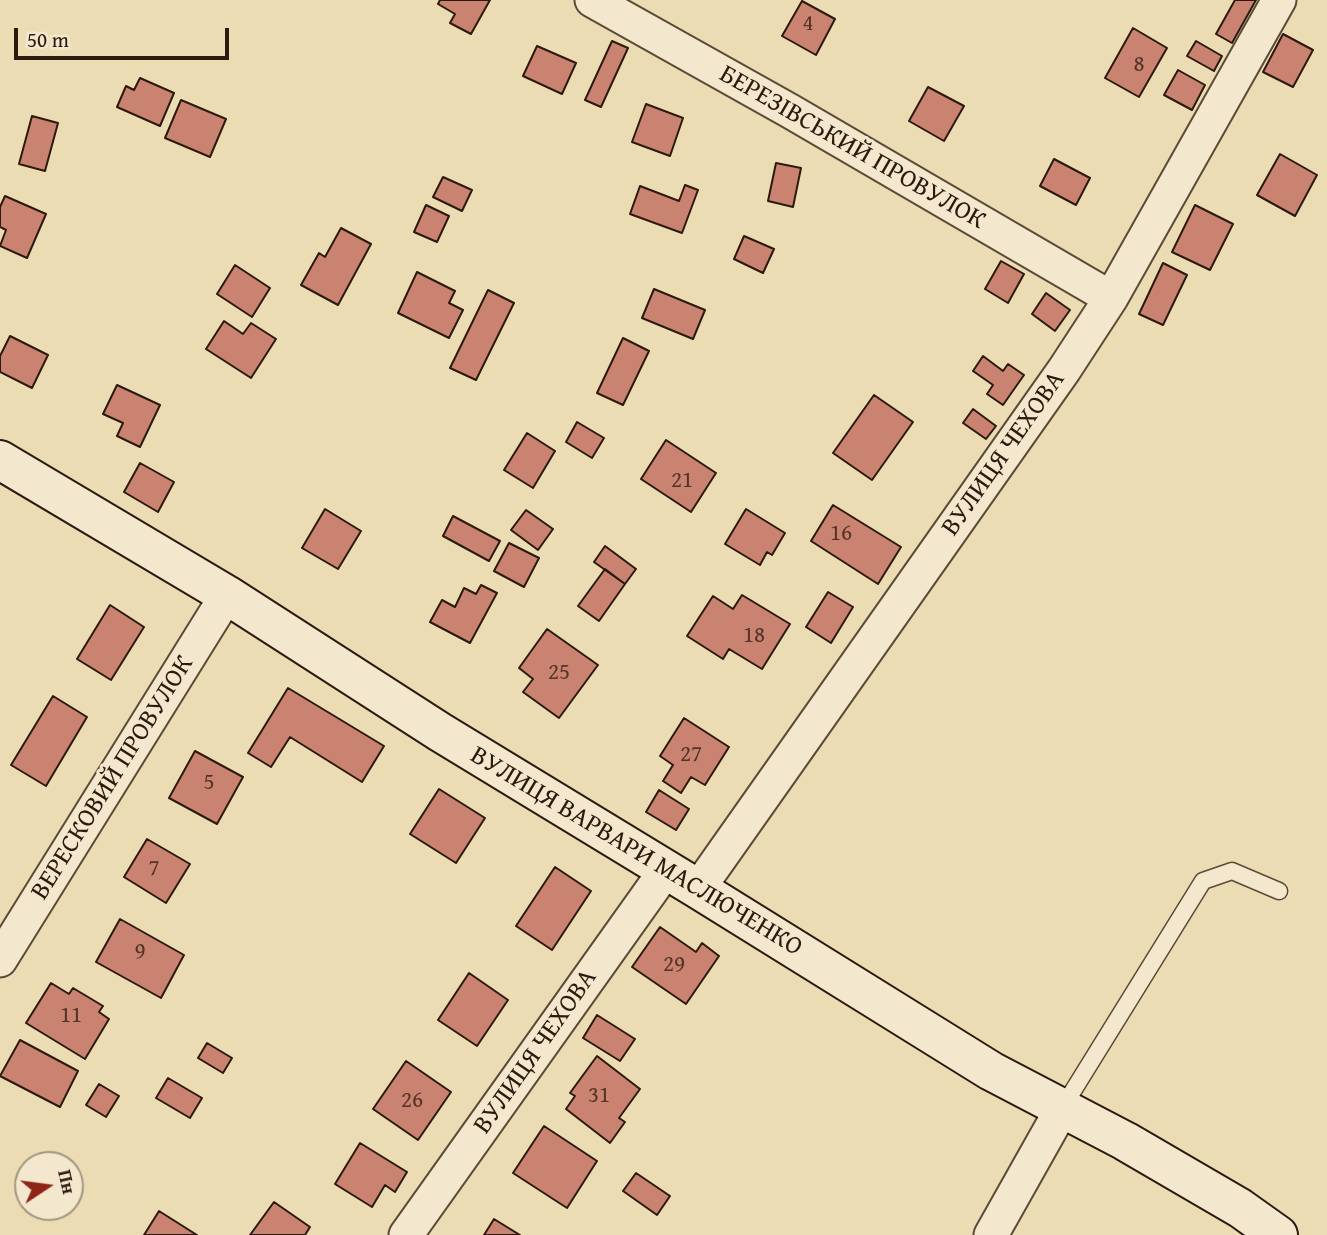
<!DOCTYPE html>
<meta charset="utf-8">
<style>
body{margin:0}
#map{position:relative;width:1327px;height:1235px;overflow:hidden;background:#ecdcb3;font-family:"Gentium Book Plus",serif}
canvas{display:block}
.north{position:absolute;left:14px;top:1151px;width:70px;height:70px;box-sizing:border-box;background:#f3e8ce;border:2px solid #a39681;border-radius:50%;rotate:77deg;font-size:19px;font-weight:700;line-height:28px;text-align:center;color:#2b1a0d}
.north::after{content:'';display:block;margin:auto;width:24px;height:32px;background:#8f2418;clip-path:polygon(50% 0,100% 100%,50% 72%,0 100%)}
.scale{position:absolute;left:14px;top:28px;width:215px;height:32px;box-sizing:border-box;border:4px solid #2b1a0d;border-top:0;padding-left:9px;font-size:21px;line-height:24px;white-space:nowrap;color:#2b1a0d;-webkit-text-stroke:5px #f3e8ce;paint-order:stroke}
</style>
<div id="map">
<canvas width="1327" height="1235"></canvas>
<div class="north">Пн</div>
<div class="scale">50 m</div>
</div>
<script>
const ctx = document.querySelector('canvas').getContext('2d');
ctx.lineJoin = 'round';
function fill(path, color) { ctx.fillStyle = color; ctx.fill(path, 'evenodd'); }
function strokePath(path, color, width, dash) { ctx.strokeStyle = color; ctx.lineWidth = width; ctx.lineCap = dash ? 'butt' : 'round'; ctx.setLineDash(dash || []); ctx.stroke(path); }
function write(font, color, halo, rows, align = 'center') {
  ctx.font = font + ' "Gentium Book Plus",serif'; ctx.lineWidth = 6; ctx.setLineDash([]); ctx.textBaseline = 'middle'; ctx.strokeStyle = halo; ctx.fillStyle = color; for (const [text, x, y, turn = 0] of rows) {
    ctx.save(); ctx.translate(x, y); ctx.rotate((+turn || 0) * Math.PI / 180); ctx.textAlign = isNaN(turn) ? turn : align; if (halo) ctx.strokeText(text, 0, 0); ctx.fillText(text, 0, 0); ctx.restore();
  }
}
const building = new Path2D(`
 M 440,0 L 490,0 L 471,34 L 450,23 L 455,14 L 438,4 Z
 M 1235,0 L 1256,0 L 1232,43 L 1216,34 Z
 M 802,1 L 835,19 L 816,55 L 782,36 Z
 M 1133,28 L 1167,48 L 1139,97 L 1105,78 Z
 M 1283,34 L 1313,50 L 1293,87 L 1263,72 Z
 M 612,41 L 628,48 L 601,107 L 585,100 Z
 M 1196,41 L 1222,56 L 1214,71 L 1187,56 Z
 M 537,46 L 576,63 L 562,94 L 523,76 Z
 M 1178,70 L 1205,85 L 1192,110 L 1164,95 Z
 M 140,78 L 174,93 L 160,126 L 117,107 L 126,86 L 134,90 Z
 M 928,87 L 964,106 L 944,141 L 909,121 Z
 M 181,100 L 226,119 L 210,157 L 165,138 Z
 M 646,104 L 683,118 L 670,156 L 632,142 Z
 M 32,116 L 58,123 L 45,171 L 19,164 Z
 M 1280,154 L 1317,175 L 1295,216 L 1257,195 Z
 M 1054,159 L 1090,178 L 1076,205 L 1040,186 Z
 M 776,163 L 801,168 L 793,207 L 768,201 Z
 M 443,177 L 472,190 L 462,211 L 433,197 Z
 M 685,185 L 698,190 L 682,233 L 630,214 L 640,186 L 679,201 Z
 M 5,196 L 46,214 L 27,258 L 0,246 L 6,230 L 0,227 L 0,207 Z
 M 426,205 L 449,216 L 437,242 L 414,232 Z
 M 1195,205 L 1233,224 L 1210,270 L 1172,252 Z
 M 341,228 L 371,244 L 338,305 L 301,285 L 319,253 L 325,257 Z
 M 744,236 L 774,249 L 763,273 L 734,259 Z
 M 1001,261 L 1024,274 L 1008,303 L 985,289 Z
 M 1163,263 L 1187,275 L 1163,325 L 1139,314 Z
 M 235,265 L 270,288 L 252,317 L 217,294 Z
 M 417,272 L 455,291 L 449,303 L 463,310 L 449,338 L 398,313 Z
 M 654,289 L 705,310 L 693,339 L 642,318 Z
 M 488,290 L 514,303 L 476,380 L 450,368 Z
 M 1046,293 L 1070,310 L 1055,331 L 1032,314 Z
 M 224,321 L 243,334 L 251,323 L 276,339 L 251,378 L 206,349 Z
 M 10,336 L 48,355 L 32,388 L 0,372 L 0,356 Z
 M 623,338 L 649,351 L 623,405 L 597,393 Z
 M 983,356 L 1003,371 L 1008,364 L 1024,375 L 1003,405 L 987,394 L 993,385 L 973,371 Z
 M 117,385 L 160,405 L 140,447 L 117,436 L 123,423 L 103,414 Z
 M 874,395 L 913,422 L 872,480 L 833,453 Z
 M 973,409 L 996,426 L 986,439 L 963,423 Z
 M 577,422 L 604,438 L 592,458 L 566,442 Z
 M 527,433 L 555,451 L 533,488 L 504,470 Z
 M 666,440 L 716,473 L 691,512 L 641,479 Z
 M 140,463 L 174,482 L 158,512 L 124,492 Z
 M 833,505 L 901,547 L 878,584 L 811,541 Z
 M 325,509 L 361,531 L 338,569 L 302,548 Z
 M 746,509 L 785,533 L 772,555 L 767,552 L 760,565 L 725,544 Z
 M 526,510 L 553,529 L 538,550 L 511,530 Z
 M 453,516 L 500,541 L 489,561 L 443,536 Z
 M 509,543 L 539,558 L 524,587 L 494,571 Z
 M 605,546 L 636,569 L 625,584 L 594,562 Z
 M 605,569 L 625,584 L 599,621 L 578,606 Z
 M 481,585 L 497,593 L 470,643 L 430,622 L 442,600 L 455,607 L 464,588 L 476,594 Z
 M 828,592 L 853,607 L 831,643 L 806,627 Z
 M 742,595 L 790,624 L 762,669 L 729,649 L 723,659 L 687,636 L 713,596 L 733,609 Z
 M 110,605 L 144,627 L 111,680 L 77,659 Z
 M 547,629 L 598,665 L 559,718 L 523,692 L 533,679 L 519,668 Z
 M 288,688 L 384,746 L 362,782 L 290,737 L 271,767 L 248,753 Z
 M 53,696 L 87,717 L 46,786 L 11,765 Z
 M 684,718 L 729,747 L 705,785 L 691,777 L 681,793 L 663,781 L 673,765 L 660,756 Z
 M 195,751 L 243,777 L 217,824 L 169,798 Z
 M 439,789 L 485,818 L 456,863 L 410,834 Z
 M 659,790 L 689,809 L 676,830 L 646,812 Z
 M 147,839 L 190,864 L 166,903 L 124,877 Z
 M 555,867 L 591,891 L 552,950 L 516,926 Z
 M 120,919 L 184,955 L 161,998 L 96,962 Z
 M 660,927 L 696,952 L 702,943 L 719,956 L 686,1004 L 632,967 Z
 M 469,973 L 508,1000 L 477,1046 L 438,1020 Z
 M 51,983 L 69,994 L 73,988 L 103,1006 L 99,1012 L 109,1019 L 85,1059 L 26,1023 Z
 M 597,1015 L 635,1039 L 620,1061 L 583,1038 Z
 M 20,1040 L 78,1071 L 60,1107 L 0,1076 Z
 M 207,1043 L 232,1058 L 223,1073 L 198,1058 Z
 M 597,1056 L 640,1089 L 619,1118 L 625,1122 L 610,1143 L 566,1109 L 575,1096 L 570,1093 Z
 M 406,1061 L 451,1092 L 418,1140 L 373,1109 Z
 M 168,1078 L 202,1098 L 190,1118 L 156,1098 Z
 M 99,1084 L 119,1096 L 106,1117 L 86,1105 Z
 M 544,1126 L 597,1161 L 567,1208 L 513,1173 Z
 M 360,1143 L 407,1172 L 395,1192 L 385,1185 L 372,1207 L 335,1184 Z
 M 636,1173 L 670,1196 L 657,1215 L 623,1191 Z
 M 274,1202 L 310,1227 L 305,1235 L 250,1235 Z
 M 159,1211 L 197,1235 L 144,1235 Z
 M 494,1219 L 520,1235 L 484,1235 Z`);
fill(building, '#cb8371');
strokePath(building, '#2b1a0d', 2);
const lane = new Path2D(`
 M 1063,1107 L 1203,881 L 1232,871 L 1279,891`);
const street = new Path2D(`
 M 592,0 L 790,111 L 1111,298
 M 698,889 L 1064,370 L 1111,298 L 1279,0
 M 0,960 L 227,595
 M 406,1235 L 666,870
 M 991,1235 L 1063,1107`);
const secondary = new Path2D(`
 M 0,460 L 227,595 L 440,732 L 698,889 L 991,1071 L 1125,1141 L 1240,1208 L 1278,1235`);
strokePath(lane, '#5b4a36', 19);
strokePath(street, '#5b4a36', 37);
strokePath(secondary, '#2b1a0d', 42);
strokePath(lane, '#f3e8ce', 16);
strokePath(street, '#f3e8ce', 33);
strokePath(secondary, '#f3e8ce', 38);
write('23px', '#533426', null, [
 ["4",808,24],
 ["8",1139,65],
 ["21",682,481],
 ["16",841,534],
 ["18",754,636],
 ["25",559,673],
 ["27",691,755],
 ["5",209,783],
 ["7",154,869],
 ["9",140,952],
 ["29",674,965],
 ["11",71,1016],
 ["31",599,1096],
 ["26",412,1101]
]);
write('26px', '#2b1a0d', '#f3e8ce', [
 ["БЕРЕЗІВСЬКИЙ ПРОВУЛОК",852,148,30],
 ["ВУЛИЦЯ ЧЕХОВА",1004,454,-55],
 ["ВЕРЕСКОВИЙ ПРОВУЛОК",113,778,-58],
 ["ВУЛИЦЯ ВАРВАРИ МАСЛЮЧЕНКО",636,852,31],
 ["ВУЛИЦЯ ЧЕХОВА",536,1052,-55]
]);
</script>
